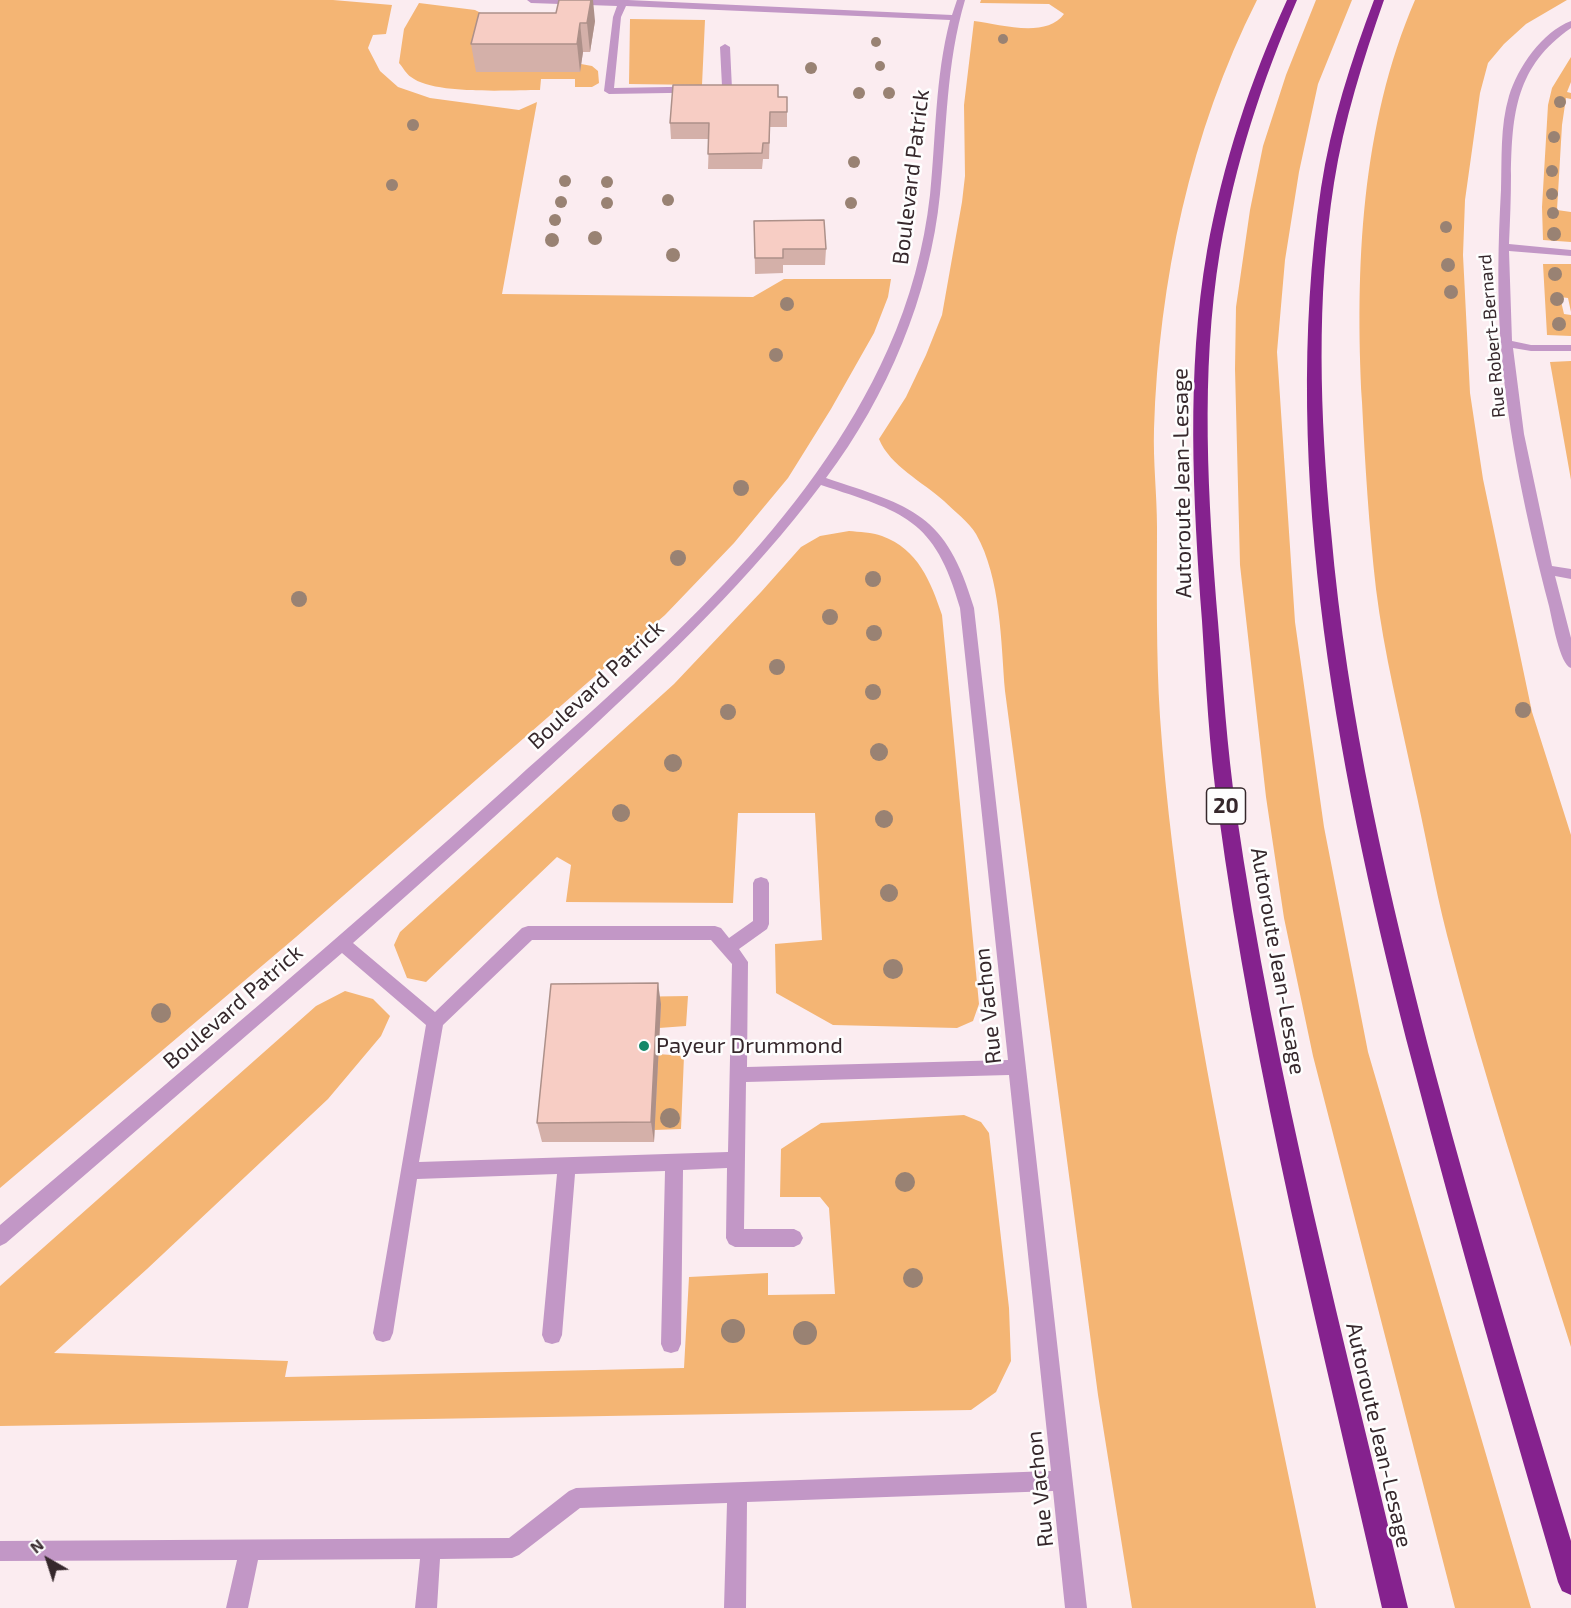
<!DOCTYPE html>
<style>
body{margin:0}
#map{position:relative;width:1571px;height:1608px;overflow:hidden;background:#fbecf0;font-family:"Exo 2",sans-serif}
canvas{display:block}
.north{position:absolute;left:18px;top:1530px;width:60px;height:60px;-webkit-text-stroke:4px #fefefe;paint-order:stroke;rotate:321deg;font-size:16px;font-weight:700;line-height:24px;text-align:center;color:#36282c}
.north::after{content:'';display:block;margin:auto;width:21px;height:27px;background:#36282c;clip-path:polygon(50% 0,100% 100%,50% 72%,0 100%)}
</style>
<div id="map">
<canvas width="1571" height="1608"></canvas>
<div class="north">N</div>
</div>
<script>
const ctx = document.querySelector('canvas').getContext('2d');
ctx.lineJoin = 'round';
function fill(path, color) { ctx.fillStyle = color; ctx.fill(path, 'evenodd'); }
function strokePath(path, color, width, dash) { ctx.strokeStyle = color; ctx.lineWidth = width; ctx.lineCap = dash ? 'butt' : 'round'; ctx.setLineDash(dash || []); ctx.stroke(path); }
function write(font, color, halo, rows, align = 'center') {
  ctx.font = font + ' "Exo 2",sans-serif'; ctx.lineWidth = 5; ctx.setLineDash([]); ctx.textBaseline = 'middle'; ctx.strokeStyle = halo; ctx.fillStyle = color; for (const [text, x, y, turn = 0] of rows) {
    ctx.save(); ctx.translate(x, y); ctx.rotate((+turn || 0) * Math.PI / 180); ctx.textAlign = isNaN(turn) ? turn : align; if (halo) ctx.strokeText(text, 0, 0); ctx.fillText(text, 0, 0); ctx.restore();
  }
}
fill(new Path2D(`
 M 0,0 L 333,0 L 392,5 L 386,34 L 373,35 L 368,48 L 380,71 L 398,87 L 430,98 L 519,110 L 537,102 L 502,294 L 753,297 L 784,279 L 891,279 L 888,297 L 874,333 L 831,409 L 788,478 L 734,543 L 665,615 L 296,937 L 0,1188 Z
 M 981,0 L 1257,0 C 1190,133 1159,281 1154,429 C 1153,462 1157,495 1157,527 C 1157,590 1156,654 1160,717 C 1172,889 1204,1060 1238,1229 C 1263,1355 1290,1482 1316,1608 L 1132,1608 L 1098,1395 L 1005,691 C 1001,642 1001,578 976,534 C 969,522 954,511 944,501 C 923,482 890,466 879,439 L 906,397 L 926,355 L 942,315 L 962,202 L 965,176 L 964,105 L 974,21 C 999,24 1046,39 1064,14 L 1049,4 L 980,3 Z
 M 1316,0 L 1352,0 L 1318,84 L 1299,172 L 1285,260 L 1277,352 L 1295,622 L 1324,827 L 1368,1052 L 1531,1608 L 1455,1608 L 1313,1056 L 1284,918 L 1266,797 L 1240,565 L 1235,369 L 1236,307 L 1250,210 L 1263,146 L 1286,75 Z
 M 1415,0 L 1567,0 L 1526,24 L 1504,44 L 1488,63 L 1480,93 L 1465,200 L 1463,255 L 1470,393 L 1483,479 L 1532,712 L 1571,835 L 1571,1347 C 1528,1211 1483,1074 1447,935 C 1434,884 1425,831 1413,779 C 1400,717 1384,653 1376,589 C 1369,527 1365,464 1362,402 C 1355,268 1361,125 1415,0 Z
 M 419,3 L 475,10 L 581,64 L 592,66 L 598,71 L 599,83 L 592,87 L 575,87 L 575,79 L 541,79 L 540,90 C 509,90 434,95 411,77 C 406,74 403,67 399,63 L 404,29 Z
 M 630,19 L 705,20 L 702,85 L 629,84 Z
 M 1571,57 L 1571,82 L 1567,92 L 1571,93 L 1571,99 L 1566,98 L 1562,125 L 1557,210 L 1571,212 L 1571,242 L 1543,240 L 1542,207 L 1548,105 L 1552,88 Z
 M 1543,264 L 1571,264 L 1571,312 L 1568,298 L 1560,297 L 1564,314 L 1571,315 L 1571,336 L 1547,335 Z
 M 1571,361 L 1571,480 L 1550,362 Z
 M 849,531 C 859,532 872,532 882,536 C 918,549 931,582 942,615 L 979,1004 L 973,1021 L 957,1028 L 833,1025 L 776,993 L 775,944 L 822,940 L 815,813 L 738,813 L 733,903 L 566,902 L 571,865 L 557,857 L 426,982 L 407,978 L 394,945 L 400,932 L 674,684 L 761,592 L 801,547 L 820,536 Z
 M 345,991 L 373,999 L 390,1016 L 381,1036 L 328,1099 L 147,1269 L 54,1353 L 288,1361 L 285,1377 L 684,1368 L 689,1277 L 768,1273 L 768,1295 L 835,1294 L 829,1208 L 820,1197 L 780,1197 L 781,1149 L 821,1123 L 964,1115 L 981,1122 L 989,1133 L 1009,1308 L 1011,1361 L 996,1392 L 971,1410 L 0,1426 L 0,1286 L 316,1006 Z
 M 688,996 L 686,1026 L 659,1028 L 560,998 Z
 M 658,1054 L 684,1056 L 681,1129 L 654,1130 Z`), '#f4b574');
fill(new Path2D(`
 M 527,0 L 628,0 L 952,15 L 957,0 L 965,0 C 946,64 947,128 940,194 C 930,295 887,397 826,478 C 913,507 946,513 974,608 L 1087,1608 L 1065,1608 L 1053,1491 L 747,1502 L 746,1608 L 724,1608 L 727,1503 L 580,1508 L 519,1555 L 512,1558 L 440,1559 L 437,1608 L 415,1608 L 420,1559 L 258,1560 L 248,1608 L 226,1608 L 237,1560 L 0,1561 L 0,1541 L 509,1538 L 569,1491 L 576,1488 L 1051,1471 L 1009,1075 L 746,1082 L 744,1229 L 794,1229 L 800,1232 L 803,1238 L 800,1244 L 794,1247 L 735,1247 L 729,1244 L 726,1238 L 727,1168 L 683,1170 L 681,1344 L 678,1351 L 671,1353 L 664,1351 L 661,1344 L 665,1171 L 575,1174 L 562,1335 L 559,1342 L 552,1344 L 545,1342 L 542,1335 L 557,1174 L 417,1179 L 393,1333 L 390,1340 L 383,1342 L 376,1340 L 373,1333 L 426,1025 L 342,953 L 6,1243 L 0,1246 L 0,1225 C 173,1078 346,933 514,781 C 655,654 809,526 888,349 C 910,300 924,248 930,195 C 936,136 935,78 950,20 L 626,6 L 621,17 L 614,88 L 722,86 L 720,47 L 725,44 L 730,47 L 732,89 L 727,92 L 609,94 L 604,91 L 613,17 L 617,6 L 531,3 ZM 821,485 C 903,512 935,518 960,608 L 1008,1060 L 747,1067 L 748,962 L 739,949 L 767,929 L 769,924 L 769,883 L 767,879 L 761,877 L 755,879 L 753,883 L 753,921 L 729,938 L 721,928 L 715,926 L 528,926 L 522,928 L 435,1012 L 353,943 C 430,875 507,806 583,736 C 668,657 751,578 821,485 ZM 532,940 L 711,940 L 732,964 L 728,1152 L 419,1162 L 443,1025 Z
 M 1571,21 L 1571,28 C 1516,66 1512,113 1511,175 C 1511,198 1510,221 1509,244 L 1571,250 L 1571,256 L 1509,251 L 1512,341 L 1531,345 L 1571,345 L 1571,351 L 1531,351 L 1513,348 L 1524,434 L 1552,566 L 1571,569 L 1571,579 L 1555,576 L 1571,638 L 1571,668 C 1560,665 1552,619 1549,606 C 1527,522 1508,435 1501,348 C 1497,295 1498,243 1501,190 C 1502,159 1500,126 1509,96 C 1518,67 1542,32 1571,21 Z`), '#c297c6');
fill(new Path2D(`
 M 1287,0 L 1297,0 C 1262,81 1235,164 1220,251 C 1200,374 1208,499 1218,622 C 1223,685 1227,748 1236,810 C 1275,1080 1345,1343 1408,1608 L 1382,1608 C 1322,1343 1254,1079 1218,809 C 1209,747 1206,683 1202,621 C 1193,498 1186,372 1207,251 C 1223,163 1250,81 1287,0 Z
 M 1374,0 L 1384,0 C 1363,60 1344,120 1334,183 C 1316,298 1320,416 1331,531 C 1347,716 1389,897 1436,1076 C 1478,1232 1524,1386 1571,1541 L 1571,1595 L 1562,1591 L 1558,1582 C 1508,1410 1458,1238 1413,1065 C 1341,786 1278,476 1321,188 C 1331,123 1351,61 1374,0 Z`), '#85228e');
ctx.fillStyle = '#998273';
for (const [x, y, r] of [
 [1003,39,5],
 [876,42,5],
 [880,66,5],
 [811,68,6],
 [859,93,6],
 [889,93,6],
 [1560,102,6],
 [413,125,6],
 [1554,137,6],
 [854,162,6],
 [1552,171,6],
 [565,181,6],
 [607,182,6],
 [392,185,6],
 [1552,194,6],
 [668,200,6],
 [561,202,6],
 [607,203,6],
 [851,203,6],
 [1553,213,6],
 [555,220,6],
 [1446,227,6],
 [1554,234,7],
 [595,238,7],
 [552,240,7],
 [673,255,7],
 [1448,265,7],
 [1555,274,7],
 [1451,292,7],
 [1557,299,7],
 [787,304,7],
 [1559,324,7],
 [776,355,7],
 [741,488,8],
 [678,558,8],
 [873,579,8],
 [299,599,8],
 [830,617,8],
 [874,633,8],
 [777,667,8],
 [873,692,8],
 [1523,710,8],
 [728,712,8],
 [879,752,9],
 [673,763,9],
 [621,813,9],
 [884,819,9],
 [889,893,9],
 [893,969,10],
 [161,1013,10],
 [670,1118,10],
 [905,1182,10],
 [913,1278,10],
 [733,1331,12],
 [805,1333,12]
]) { ctx.beginPath(); ctx.arc(x, y, r, 0, 2 * Math.PI); ctx.fill(); }
fill(new Path2D(`
 M 595,21 L 590,52 L 583,52 L 580,72 L 476,72 L 471,44 Z
 M 778,97 L 787,97 L 787,127 L 770,127 L 769,159 L 763,159 L 762,169 L 708,169 L 709,139 L 671,139 L 670,123 Z
 M 754,221 L 826,249 L 825,265 L 783,265 L 783,273 L 755,274 Z
 M 661,1004 L 654,1142 L 542,1142 L 537,1123 Z`), '#d4b0a9');
fill(new Path2D(`
 M 591,0 L 593,0 L 595,21 L 590,52 L 587,23 Z
 M 580,23 L 583,52 L 580,72 L 577,44 Z
 M 658,983 L 661,1004 L 654,1142 L 651,1122 Z`), '#ad9089');
const building = new Path2D(`
 M 559,0 L 591,0 L 587,23 L 580,23 L 577,44 L 471,44 L 479,13 L 556,13 Z
 M 673,85 L 778,85 L 778,97 L 787,97 L 787,112 L 770,112 L 769,143 L 763,143 L 762,153 L 708,154 L 709,123 L 670,123 Z
 M 824,220 L 826,249 L 783,249 L 783,258 L 755,258 L 754,221 Z
 M 658,983 L 651,1122 L 537,1123 L 551,984 Z`);
fill(building, '#f7cdc4');
strokePath(building, '#ad9089', 1.5);
for (const [x, y, r, color] of [
 [644,1046,6,"#138868"]
]) { const dot = new Path2D(); dot.arc(x, y, r, 0, 2 * Math.PI); ctx.fillStyle = color; ctx.fill(dot); strokePath(dot, '#fefefe', 2); }
write('18px', '#36282c', '#fefefe', [
 ["Rue Robert-Bernard",1492,336,-95]
]);
for (const [x, y, w] of [
 [1226,806,39]
]) { const box = new Path2D(); box.roundRect(x - w / 2, y - 18, w, 36, 4.5); ctx.fillStyle = '#fefefe'; ctx.fill(box); strokePath(box, '#36282c', 1.5); }
write('bold 21px', '#36282c', null, [
 ["20",1226,806]
]);
write('22px', '#36282c', '#fefefe', [
 ["Boulevard Patrick",911,177,-83],
 ["Autoroute Jean-Lesage",1182,483,-91],
 ["Boulevard Patrick",596,685,-43],
 ["Autoroute Jean-Lesage",1278,961,80],
 ["Rue Vachon",988,1006,-96],
 ["Boulevard Patrick",233,1007,-41],
 ["Autoroute Jean-Lesage",1379,1435,77],
 ["Rue Vachon",1040,1489,-96]
]);
write('22px', '#36282c', '#fefefe', [
 ["Payeur Drummond",656,1046]
], 'left');
</script>
